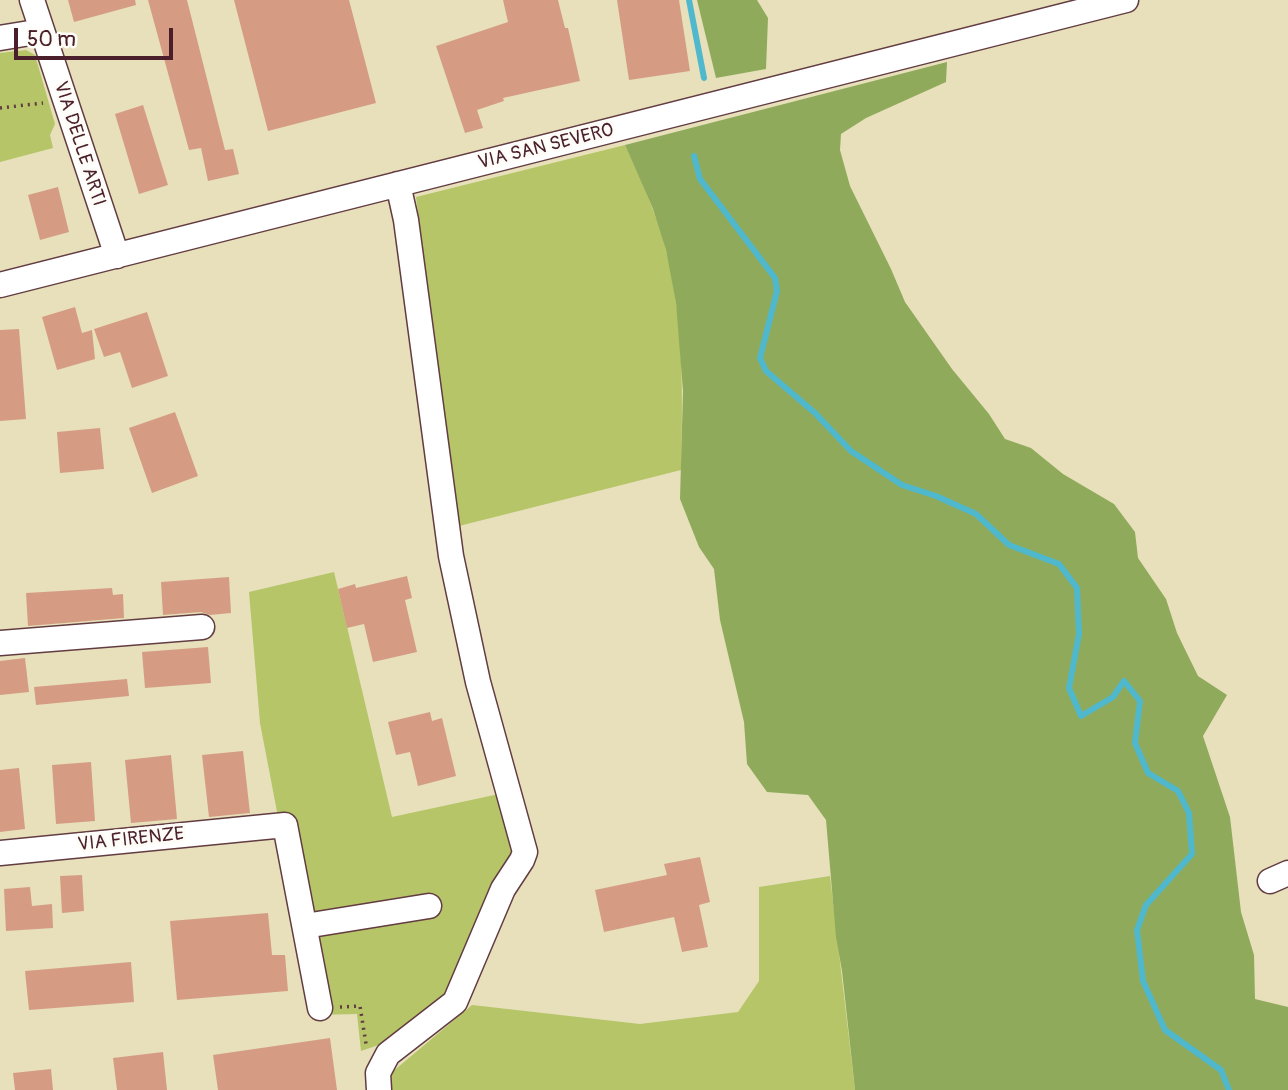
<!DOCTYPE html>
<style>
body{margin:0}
#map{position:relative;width:1288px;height:1090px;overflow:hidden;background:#e7e0bb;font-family:Pangolin,sans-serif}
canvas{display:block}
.scale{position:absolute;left:14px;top:28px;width:159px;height:32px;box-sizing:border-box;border:4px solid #4a1f2b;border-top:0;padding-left:9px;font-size:21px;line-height:24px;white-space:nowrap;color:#4a1f2b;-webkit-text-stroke:5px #fdfcf7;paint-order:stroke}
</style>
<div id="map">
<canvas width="1288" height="1090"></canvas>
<div class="scale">50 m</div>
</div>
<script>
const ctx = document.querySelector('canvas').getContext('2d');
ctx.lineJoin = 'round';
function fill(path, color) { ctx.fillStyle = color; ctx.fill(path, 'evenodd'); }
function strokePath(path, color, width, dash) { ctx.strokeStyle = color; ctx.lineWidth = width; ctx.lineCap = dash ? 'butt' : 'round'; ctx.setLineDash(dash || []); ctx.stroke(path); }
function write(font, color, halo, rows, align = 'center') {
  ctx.font = font + ' Pangolin,sans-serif'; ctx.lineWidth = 6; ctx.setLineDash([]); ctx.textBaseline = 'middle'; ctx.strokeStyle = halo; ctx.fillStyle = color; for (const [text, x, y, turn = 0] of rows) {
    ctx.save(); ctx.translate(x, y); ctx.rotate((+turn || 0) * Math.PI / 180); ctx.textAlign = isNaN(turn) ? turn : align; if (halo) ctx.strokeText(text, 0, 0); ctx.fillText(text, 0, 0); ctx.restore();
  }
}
fill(new Path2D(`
 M 26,50 L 35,55 L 55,124 L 50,135 L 53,148 L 0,162 L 0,53 Z
 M 625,145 C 640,179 657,214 666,250 C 684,322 683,396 681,470 L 459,526 L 416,197 Z
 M 334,572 L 392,817 L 499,794 L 513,860 L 447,1001 L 396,1039 L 361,1051 L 357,1014 L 316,1015 L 260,723 L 249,592 Z
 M 830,876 L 855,1090 L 392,1090 L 391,1073 L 472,1005 L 640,1024 L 738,1012 L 759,981 L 759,887 Z`), '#b5c568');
fill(new Path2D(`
 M 697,0 L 757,0 L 768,18 L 766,69 L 716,78 Z
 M 947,62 L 946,82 L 866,118 L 841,134 L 840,150 L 850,186 L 891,269 L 905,302 L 952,369 L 989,414 L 1005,439 L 1031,448 L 1063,474 L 1114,504 L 1135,532 L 1138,558 L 1166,599 L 1177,633 L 1198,676 L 1227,695 L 1203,736 L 1230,817 L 1241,912 L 1254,955 L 1255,999 L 1288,1007 L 1288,1090 L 855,1090 L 842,971 L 836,937 L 826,820 L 808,795 L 767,792 L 747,764 L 744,722 L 720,620 L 714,569 L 699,547 L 680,499 L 683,391 L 676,303 L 666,250 L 653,209 L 625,145 Z`), '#90aa5c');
strokePath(new Path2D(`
 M 689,0 L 704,78
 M 694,156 L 700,179 L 775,278 L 777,291 L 760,358 L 766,371 L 815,413 L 851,451 L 902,485 L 936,496 L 976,514 L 1009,545 L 1059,564 L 1077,588 L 1079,634 L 1069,688 L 1081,716 L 1113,697 L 1124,681 L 1140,701 L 1135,743 L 1148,773 L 1178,791 L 1189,813 L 1192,854 L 1146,905 L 1137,930 L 1143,981 L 1165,1030 L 1221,1070 L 1229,1090`), '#4fb8cc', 6);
fill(new Path2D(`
 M 68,0 L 135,0 L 136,5 L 74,22 Z
 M 148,0 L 187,0 L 225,150 L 233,149 L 239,174 L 208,181 L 201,148 L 189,150 Z
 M 234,0 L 349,0 L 376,103 L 268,131 Z
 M 503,0 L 558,0 L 565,28 L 568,28 L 580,81 L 503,98 L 504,101 L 477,110 L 483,128 L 465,133 L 436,46 L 508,22 Z
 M 617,0 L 679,0 L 690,71 L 629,80 Z
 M 143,105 L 168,185 L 139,194 L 115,114 Z
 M 58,187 L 69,232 L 40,240 L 28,195 Z
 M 75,307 L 82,333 L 92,330 L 95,359 L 57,370 L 42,317 Z
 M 147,312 L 168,376 L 132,388 L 120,352 L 104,357 L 94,329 Z
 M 19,329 L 26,419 L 0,421 L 0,330 Z
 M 175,412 L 198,476 L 152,493 L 129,428 Z
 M 100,428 L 104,469 L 60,473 L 57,432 Z
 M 407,576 L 412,598 L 405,600 L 417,652 L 373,662 L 364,624 L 347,628 L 338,589 L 355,584 L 356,588 Z
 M 229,577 L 231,613 L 210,615 L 201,612 L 163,615 L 161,582 Z
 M 112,588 L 113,595 L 123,594 L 124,618 L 28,626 L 26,593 Z
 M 208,647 L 211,683 L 145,688 L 142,652 Z
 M 25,658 L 29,692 L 0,695 L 0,661 Z
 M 127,679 L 129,696 L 36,705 L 34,687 Z
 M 430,712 L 432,721 L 442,718 L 456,776 L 418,786 L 410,752 L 396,755 L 388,722 Z
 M 243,751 L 250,813 L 209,817 L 202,755 Z
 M 171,755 L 177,819 L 131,823 L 125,760 Z
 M 91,762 L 95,821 L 56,824 L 52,765 Z
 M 19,768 L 25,829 L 0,832 L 0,770 Z
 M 700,857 L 710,902 L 699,905 L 708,947 L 682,952 L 674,917 L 604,932 L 595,890 L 667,875 L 664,864 Z
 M 82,875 L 84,911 L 62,913 L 60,876 Z
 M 30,887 L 32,906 L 52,904 L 53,928 L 6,931 L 4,889 Z
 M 268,913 L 272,955 L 285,955 L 288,991 L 177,1000 L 170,921 Z
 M 131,962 L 134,1002 L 29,1010 L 25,971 Z
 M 330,1038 L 337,1090 L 218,1090 L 213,1055 Z
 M 163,1052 L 167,1090 L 117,1090 L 113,1058 Z
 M 51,1069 L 53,1090 L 15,1090 L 13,1073 Z`), '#d59c83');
const minor = new Path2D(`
 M 32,0 L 117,256
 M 0,38 L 42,31
 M 0,285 L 1126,0
 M 0,643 L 202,627
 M 0,853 L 285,825 L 320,1008
 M 1270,881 L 1288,873
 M 305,926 L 429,906
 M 379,1090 L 378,1073 L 388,1054 L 455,1002 L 503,889 L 522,860 L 525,852 L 478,682 L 451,556 L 406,220 L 398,184`);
strokePath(minor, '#623c41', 27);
strokePath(new Path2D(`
 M 0,108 L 43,103
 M 340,1007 L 360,1006 L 366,1044`), '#623c41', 3.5, [2, 5]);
strokePath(minor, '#fff', 24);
write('19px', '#4a1f2b', '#fdfcf7', [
 ["VIA DELLE ARTI",79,144,72],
 ["VIA SAN SEVERO",546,147,-14],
 ["VIA FIRENZE",131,840,-6]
]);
</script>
